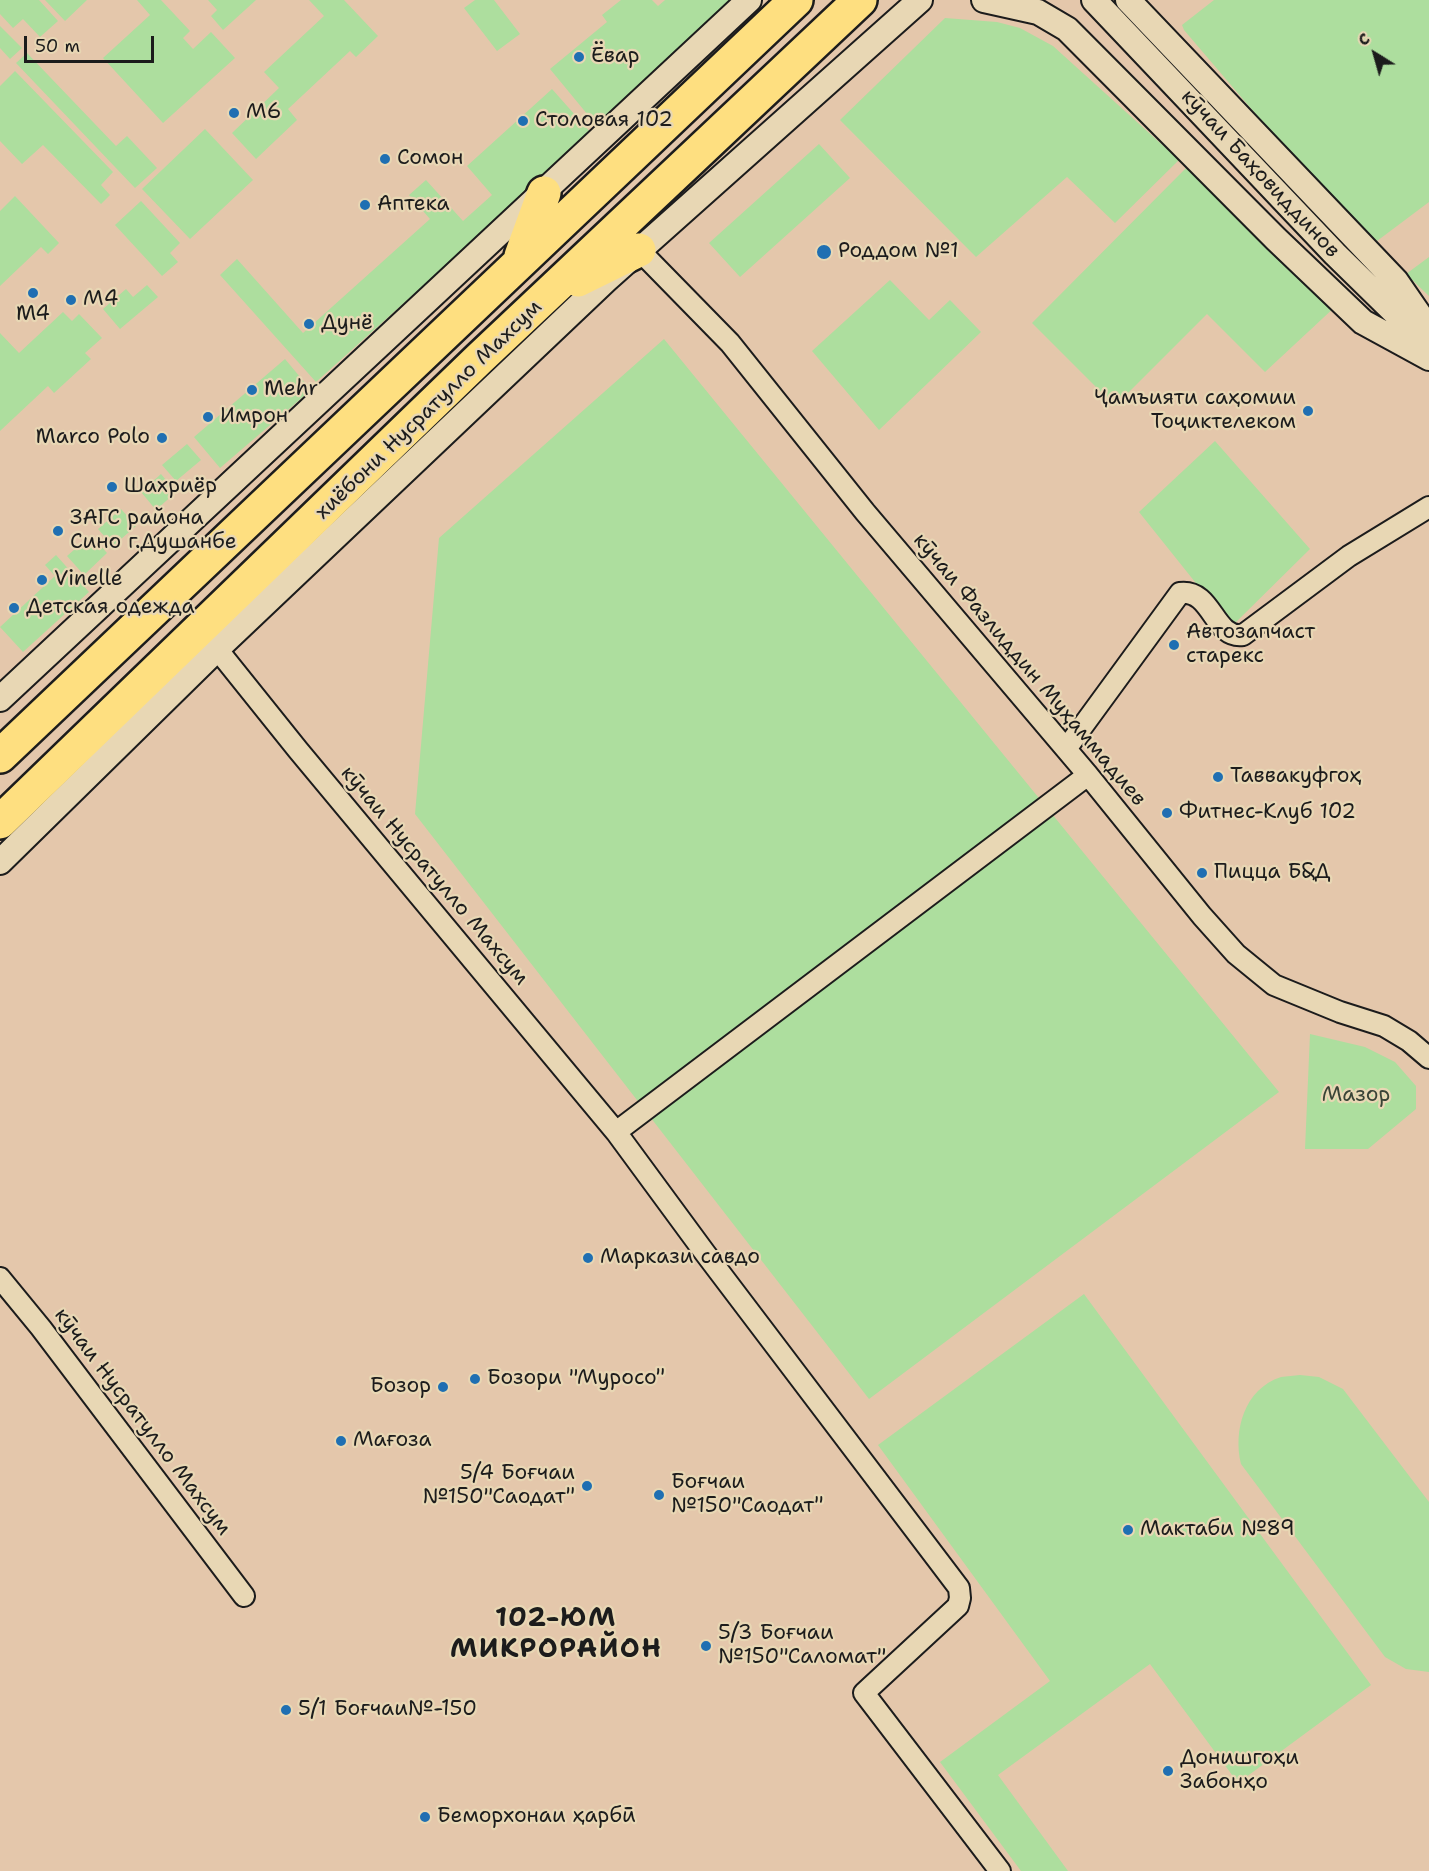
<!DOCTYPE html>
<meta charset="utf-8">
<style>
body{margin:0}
#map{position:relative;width:1429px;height:1871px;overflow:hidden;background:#e4c7ab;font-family:"Shantell Sans",sans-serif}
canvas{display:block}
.north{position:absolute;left:1345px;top:24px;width:60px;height:60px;-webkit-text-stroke:4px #e8d7b4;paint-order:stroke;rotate:323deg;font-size:16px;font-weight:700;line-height:24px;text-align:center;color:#1c1c1c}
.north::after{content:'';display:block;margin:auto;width:21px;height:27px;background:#1c1c1c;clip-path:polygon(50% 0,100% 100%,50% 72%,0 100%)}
.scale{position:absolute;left:24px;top:36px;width:130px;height:27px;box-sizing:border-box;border:3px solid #1c1c1c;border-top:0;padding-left:8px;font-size:18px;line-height:21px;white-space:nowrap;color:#1c1c1c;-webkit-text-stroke:4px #e8d7b4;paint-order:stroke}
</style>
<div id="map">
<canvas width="1429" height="1871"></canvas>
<div class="north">С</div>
<div class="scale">50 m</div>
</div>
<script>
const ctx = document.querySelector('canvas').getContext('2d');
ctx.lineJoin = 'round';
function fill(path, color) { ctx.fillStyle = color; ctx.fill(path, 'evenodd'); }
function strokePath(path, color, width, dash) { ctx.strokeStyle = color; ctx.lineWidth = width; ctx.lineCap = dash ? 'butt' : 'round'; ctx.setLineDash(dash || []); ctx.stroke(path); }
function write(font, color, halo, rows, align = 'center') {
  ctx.font = font + ' "Shantell Sans",sans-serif'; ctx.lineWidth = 4.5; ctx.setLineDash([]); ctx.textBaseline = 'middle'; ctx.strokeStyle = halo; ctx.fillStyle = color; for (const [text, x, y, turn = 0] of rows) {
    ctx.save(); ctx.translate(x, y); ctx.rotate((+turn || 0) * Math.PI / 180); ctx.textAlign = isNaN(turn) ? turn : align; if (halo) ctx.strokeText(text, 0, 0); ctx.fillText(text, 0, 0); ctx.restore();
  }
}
fill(new Path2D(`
 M 0,0 L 39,0 L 58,21 L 40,37 L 23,19 L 13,28 L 0,14 Z
 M 45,0 L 87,0 L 65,21 Z
 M 137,0 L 161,0 L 190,31 L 183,38 L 193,49 L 211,32 L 235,58 L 163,123 L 103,58 L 150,15 Z
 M 208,0 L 256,0 L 223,30 L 211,16 L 217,10 Z
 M 309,0 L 344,0 L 378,36 L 356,57 L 350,51 L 288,109 L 297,120 L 256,159 L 232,133 L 279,88 L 264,72 L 324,16 Z
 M 475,0 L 494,0 L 520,34 L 497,51 L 464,8 Z
 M 621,0 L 652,0 L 658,6 L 665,0 L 750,0 L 597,126 L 550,69 L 607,22 L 602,15 Z
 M 1214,0 L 1429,0 L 1429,202 L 1369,247 L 1184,30 L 1182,25 Z
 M 945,18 L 997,22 L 1020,28 L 1053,46 L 1179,160 L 1115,223 L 1067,177 L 976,257 L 840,120 Z
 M 0,26 L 22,48 L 10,59 L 0,48 Z
 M 27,53 L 116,146 L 127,136 L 157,168 L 135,188 L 16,63 Z
 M 15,71 L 113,172 L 101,185 L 110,195 L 101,204 L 43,145 L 22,164 L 0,141 L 0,86 Z
 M 552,89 L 592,134 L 316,382 L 220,275 L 237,259 L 303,333 L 430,219 L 409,195 L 426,180 L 463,221 L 492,195 L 467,166 Z
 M 205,129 L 253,180 L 190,239 L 142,189 Z
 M 819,144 L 850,178 L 740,277 L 709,243 Z
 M 1190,164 L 1337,305 L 1265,372 L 1207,314 L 1115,406 L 1032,323 Z
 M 15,196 L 59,243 L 48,254 L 41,247 L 0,286 L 0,211 Z
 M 141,201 L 180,243 L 170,253 L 178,262 L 162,276 L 115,225 Z
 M 1429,257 L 1429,296 L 1406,274 Z
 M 890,280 L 929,320 L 950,300 L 981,332 L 879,430 L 812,351 Z
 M 147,285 L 158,297 L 120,329 L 103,309 L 126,289 L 133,297 Z
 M 63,312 L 72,321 L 79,314 L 102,338 L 85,353 L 91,359 L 54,393 L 48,386 L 0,431 L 0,333 L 19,353 Z
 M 664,339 L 1279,1092 L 869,1399 L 415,814 L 439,538 Z
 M 285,359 L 311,390 L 220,468 L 194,437 Z
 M 1215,441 L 1310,549 L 1231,627 L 1139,512 Z
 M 187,444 L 201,460 L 176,481 L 162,465 Z
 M 161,474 L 176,492 L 156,510 L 141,492 Z
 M 121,509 L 136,526 L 113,546 L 98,529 Z
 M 91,535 L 107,553 L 84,575 L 67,556 Z
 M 56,555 L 89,592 L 23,652 L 0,627 L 55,576 L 45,565 Z
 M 1310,1034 L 1365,1047 L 1395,1062 L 1416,1086 L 1416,1109 L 1368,1149 L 1305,1149 Z
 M 1084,1294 L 1371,1685 L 1238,1783 L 1150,1664 L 998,1775 L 1068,1871 L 1021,1871 L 940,1762 L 1050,1681 L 878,1445 Z
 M 1300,1375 L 1319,1377 L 1343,1389 L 1429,1502 L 1429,1672 L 1406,1669 L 1385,1657 L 1241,1464 C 1233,1431 1244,1389 1281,1377 C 1287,1376 1294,1376 1300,1375 Z`), '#adde9e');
const minor = new Path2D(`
 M 639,250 L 730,343 L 865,512 L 1088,775 L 1202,916 L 1236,954 L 1274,985 L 1340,1012 L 1384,1026 L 1409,1041 L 1429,1058
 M 217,649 L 298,750 L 616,1132 L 705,1253 L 959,1588 L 960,1598 L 958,1606 L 864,1693 L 1000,1871
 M 1066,749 L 1180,593 C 1213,589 1213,639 1243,635 L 1349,556 L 1429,507
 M 616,1132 L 1088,775
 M 0,1278 L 41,1328 L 244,1596`);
const tertiary = new Path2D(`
 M 984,0 L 1038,12 L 1067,29 L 1276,239 L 1363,322 L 1429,358
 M 1094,0 L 1335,254 L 1429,346
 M 1128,0 L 1396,281 L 1429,329
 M 0,699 L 749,0
 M 0,862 L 217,649 L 606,280 L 920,0`);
const trunk = new Path2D(`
 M 521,256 L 544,193
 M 578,280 L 639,250
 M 0,756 L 796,0
 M 0,822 L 479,359 L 860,0`);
strokePath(minor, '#1c1c1c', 24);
strokePath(tertiary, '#1c1c1c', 28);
strokePath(trunk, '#1c1c1c', 38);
strokePath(minor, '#e8d7b4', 20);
strokePath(tertiary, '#e8d7b4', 24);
strokePath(trunk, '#fedf80', 33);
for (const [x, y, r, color] of [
 [579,57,6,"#1f6fb2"],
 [234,113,6,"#1f6fb2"],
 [523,121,6,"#1f6fb2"],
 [385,159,6,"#1f6fb2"],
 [365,205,6,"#1f6fb2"],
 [824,252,8,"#1f6fb2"],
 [33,293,6,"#1f6fb2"],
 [71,300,6,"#1f6fb2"],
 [309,324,6,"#1f6fb2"],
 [252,390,6,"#1f6fb2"],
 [1308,411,6,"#1f6fb2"],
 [208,417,6,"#1f6fb2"],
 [162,438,6,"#1f6fb2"],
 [112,487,6,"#1f6fb2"],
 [58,531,6,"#1f6fb2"],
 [42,580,6,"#1f6fb2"],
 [14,608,6,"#1f6fb2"],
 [1174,645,6,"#1f6fb2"],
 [1218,777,6,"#1f6fb2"],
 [1167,813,6,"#1f6fb2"],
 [1202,873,6,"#1f6fb2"],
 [588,1258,6,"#1f6fb2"],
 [475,1379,6,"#1f6fb2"],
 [443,1387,6,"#1f6fb2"],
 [341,1441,6,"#1f6fb2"],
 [587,1486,6,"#1f6fb2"],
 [659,1495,6,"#1f6fb2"],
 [1128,1530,6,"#1f6fb2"],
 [706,1646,6,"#1f6fb2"],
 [286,1710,6,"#1f6fb2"],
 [1168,1771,6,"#1f6fb2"],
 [425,1817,6,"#1f6fb2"]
]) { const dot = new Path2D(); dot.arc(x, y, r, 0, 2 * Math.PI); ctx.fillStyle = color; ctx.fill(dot); strokePath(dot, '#e8d7b4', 2); }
write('21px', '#1c1c1c', '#e8d7b4', [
 ["Ёвар",591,57],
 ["М6",246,113],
 ["Столовая 102",535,121],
 ["Сомон",397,159],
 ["Аптека",377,205],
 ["Роддом №1",838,252],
 ["М4",83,300],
 ["M4",33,315,"center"],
 ["Дунё",321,324],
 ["Mehr",264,390],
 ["Ҷамъияти саҳомии",1296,399,"right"],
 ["Тоҷиктелеком",1296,423,"right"],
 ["Имрон",220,417],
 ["Marco Polo",150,438,"right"],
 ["Шахриёр",124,487],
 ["ЗАГС района",70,519],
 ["Сино г.Душанбе",70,543],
 ["Vinelle",54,580],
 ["Детская одежда",26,608],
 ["Автозапчаст",1186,633],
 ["старекс",1186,657],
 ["Таввакуфгоҳ",1230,777],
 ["Фитнес-Клуб 102",1179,813],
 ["Пицца Б&Д",1214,873],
 ["Маркази савдо",600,1258],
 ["Бозори \"Муросо\"",487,1379],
 ["Бозор",431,1387,"right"],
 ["Мағоза",353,1441],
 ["5/4 Боғчаи",575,1474,"right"],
 ["№150\"Саодат\"",575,1498,"right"],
 ["Боғчаи",671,1483],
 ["№150\"Саодат\"",671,1507],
 ["Мактаби №89",1140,1530],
 ["5/3 Боғчаи",718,1634],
 ["№150\"Саломат\"",718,1658],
 ["5/1 Боғчаи№-150",298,1710],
 ["Донишгоҳи",1180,1759],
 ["Забонҳо",1180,1783],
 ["Беморхонаи ҳарбӣ",437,1817]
], 'left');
write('21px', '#1c1c1c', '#e8d7b4', [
 ["кӯчаи Баҳовиддинов",1260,174,47],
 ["хиёбони Нусратулло Махсум",429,410,-44],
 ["кӯчаи Фазлиддин Муҳаммадиев",1029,670,50],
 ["кӯчаи Нусратулло Махсум",434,876,50],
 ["кӯчаи Нусратулло Махсум",142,1422,53]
]);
write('21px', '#394336', '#e8d7b4', [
 ["Мазор",1356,1096]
]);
ctx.letterSpacing = '1.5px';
write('bold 27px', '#1c1c1c', '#e8d7b4', [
 ["102-ЮМ",556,1619],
 ["МИКРОРАЙОН",556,1650]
]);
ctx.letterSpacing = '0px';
</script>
